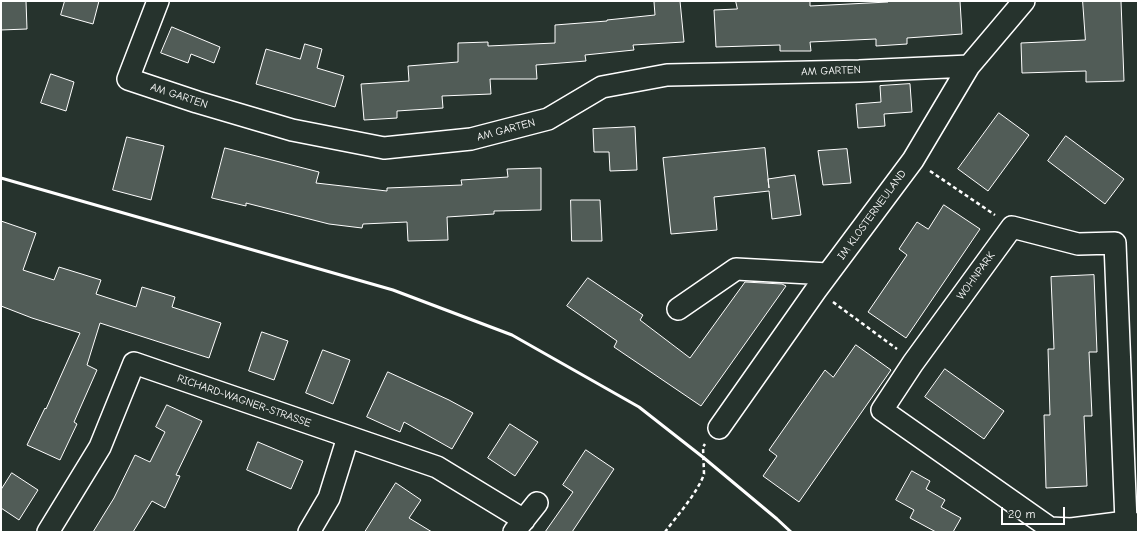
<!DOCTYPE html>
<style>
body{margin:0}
#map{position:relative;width:1139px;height:533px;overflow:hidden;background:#26332d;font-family:"Comic Neue",sans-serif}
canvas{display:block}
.frame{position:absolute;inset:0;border:2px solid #fff;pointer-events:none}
.scale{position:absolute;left:1001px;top:507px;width:64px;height:18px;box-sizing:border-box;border:2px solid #fff;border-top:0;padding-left:5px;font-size:12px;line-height:14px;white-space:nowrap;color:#fff;-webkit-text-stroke:3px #26332d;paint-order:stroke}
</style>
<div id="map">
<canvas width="1139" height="533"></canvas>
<div class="frame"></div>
<div class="scale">20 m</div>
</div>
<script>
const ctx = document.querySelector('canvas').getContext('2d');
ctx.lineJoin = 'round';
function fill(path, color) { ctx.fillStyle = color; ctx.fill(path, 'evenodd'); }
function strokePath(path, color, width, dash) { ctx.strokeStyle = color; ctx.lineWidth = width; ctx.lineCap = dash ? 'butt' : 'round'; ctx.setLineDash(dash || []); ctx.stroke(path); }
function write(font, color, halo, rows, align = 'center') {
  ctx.font = font + ' "Comic Neue",sans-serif'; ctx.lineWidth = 3; ctx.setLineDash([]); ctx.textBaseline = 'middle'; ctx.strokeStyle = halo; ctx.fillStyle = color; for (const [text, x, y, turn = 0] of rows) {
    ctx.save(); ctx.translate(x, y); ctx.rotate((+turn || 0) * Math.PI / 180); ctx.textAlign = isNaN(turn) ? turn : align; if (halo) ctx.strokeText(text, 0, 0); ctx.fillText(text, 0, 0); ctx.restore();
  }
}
const building = new Path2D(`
 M 1,1 L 26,1 L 27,29 L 1,30 Z
 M 65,1 L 99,1 L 93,24 L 61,15 Z
 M 680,1 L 684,42 L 633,45 L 634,50 L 585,55 L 586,61 L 536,65 L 537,79 L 490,79 L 491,94 L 442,96 L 443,108 L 397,111 L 397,118 L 364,120 L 361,84 L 409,81 L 408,66 L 458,62 L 458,43 L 488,42 L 488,46 L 555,43 L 555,25 L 607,21 L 607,20 L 655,15 L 654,2 Z
 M 736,1 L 810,1 L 810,6 L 888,2 L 888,1 L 960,1 L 962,34 L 907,38 L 907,44 L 876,46 L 876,39 L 810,42 L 811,51 L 780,51 L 780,45 L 716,47 L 714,10 L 737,9 Z
 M 1083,1 L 1121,1 L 1124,81 L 1086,82 L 1086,71 L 1022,73 L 1021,43 L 1085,40 Z
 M 172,27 L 220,47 L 214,63 L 191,54 L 188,63 L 161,53 Z
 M 305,44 L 322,49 L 317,68 L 344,76 L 335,107 L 256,84 L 266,49 L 300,59 Z
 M 51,74 L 74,82 L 66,111 L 41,103 Z
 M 910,84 L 912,112 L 884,114 L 885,126 L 858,128 L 856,104 L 881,102 L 880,86 Z
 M 999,113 L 1029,135 L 988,191 L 958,169 Z
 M 635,127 L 637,170 L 610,171 L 609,152 L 594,152 L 593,129 Z
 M 1066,136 L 1124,179 L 1105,204 L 1048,161 Z
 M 127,137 L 164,146 L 151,200 L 113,190 Z
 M 225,148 L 319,172 L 316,183 L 387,191 L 387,188 L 462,185 L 461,180 L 508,177 L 507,169 L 541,168 L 541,210 L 494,211 L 494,214 L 447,217 L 448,240 L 408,241 L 407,222 L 363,224 L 362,228 L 329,224 L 246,203 L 246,206 L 212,198 Z
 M 765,148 L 769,188 L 768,179 L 795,175 L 801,215 L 772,219 L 769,191 L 714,197 L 717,230 L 671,234 L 663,158 Z
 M 847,149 L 851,183 L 823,185 L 818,151 Z
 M 571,200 L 600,200 L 602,241 L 572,241 Z
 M 944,205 L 980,229 L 906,338 L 868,312 L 907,255 L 899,249 L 917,222 L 928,229 Z
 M 1,221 L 36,233 L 23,270 L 54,280 L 59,267 L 101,280 L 96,294 L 136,307 L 142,287 L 175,297 L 172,307 L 221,323 L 209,358 L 100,323 L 87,365 L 97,370 L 74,422 L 77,424 L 60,460 L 27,445 L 45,408 L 46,409 L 80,333 L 32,318 L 1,306 Z
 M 1094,275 L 1097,352 L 1089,352 L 1092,416 L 1084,416 L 1087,486 L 1046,488 L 1044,415 L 1050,415 L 1048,349 L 1054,349 L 1051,277 Z
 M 588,278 L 643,315 L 640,320 L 690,358 L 745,282 L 782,284 L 786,286 L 701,406 L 614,347 L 617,341 L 567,306 Z
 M 262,332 L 288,341 L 274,380 L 249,371 Z
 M 856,345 L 891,370 L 799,502 L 763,476 L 777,456 L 769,450 L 825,370 L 833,377 Z
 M 323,350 L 350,360 L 333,404 L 306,393 Z
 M 945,369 L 1004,411 L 984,439 L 925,397 Z
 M 388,372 L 449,400 L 473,413 L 452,449 L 404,422 L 400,432 L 367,417 Z
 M 167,405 L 202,421 L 176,475 L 180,476 L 165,508 L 152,501 L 133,532 L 93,532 L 114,498 L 135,455 L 150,462 L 165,432 L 156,427 Z
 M 510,424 L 538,442 L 515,476 L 488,458 Z
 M 258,442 L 303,461 L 291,489 L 247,470 Z
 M 586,450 L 614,469 L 572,532 L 545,532 L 573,492 L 563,485 Z
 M 912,471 L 930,481 L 926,489 L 945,500 L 941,507 L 961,518 L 953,532 L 936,532 L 910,518 L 914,510 L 896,500 Z
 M 12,473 L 38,490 L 19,520 L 1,508 L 1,490 Z
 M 396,483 L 421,500 L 409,518 L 432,532 L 365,532 Z`);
fill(building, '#515c57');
strokePath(building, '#fff', 1);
const minor = new Path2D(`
 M 158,1 L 128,79 L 197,102 L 292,130 L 384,148 L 471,139 L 548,119 L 602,87 L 667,75 L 859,71 L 969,66
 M 678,309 L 736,269 L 828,274
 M 719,428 L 816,290 L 913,160 L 969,66 L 1024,1
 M 1126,522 L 1115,243 L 1078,244 L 1012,227 L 913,363 L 882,410 L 1050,528 L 1071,529 L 1126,522 L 1138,524
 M 48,532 L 100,447 L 134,363 L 437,467 L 524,520
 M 309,532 L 329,498 L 348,437
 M 514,532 L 537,503`);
strokePath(minor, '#fff', 24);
strokePath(new Path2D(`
 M 930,171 L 995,215
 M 833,302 L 897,349
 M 665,532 C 677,516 698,492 704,474 L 703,447 L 705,444`), '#fff', 2.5, [4, 3]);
strokePath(minor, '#26332d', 21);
strokePath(new Path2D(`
 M 1,178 L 393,290 L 512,335 L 639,407 L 704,458 L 777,519 L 791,532`), '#fff', 3);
write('11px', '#fff', '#26332d', [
 ["AM GARTEN",831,71,-2],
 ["AM GARTEN",179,96,18],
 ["AM GARTEN",506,130,-15],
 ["IM KLOSTERNEULAND",872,215,-54],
 ["WOHNPARK",976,276,-54],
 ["RICHARD-WAGNER-STRASSE",244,401,19]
]);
</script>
